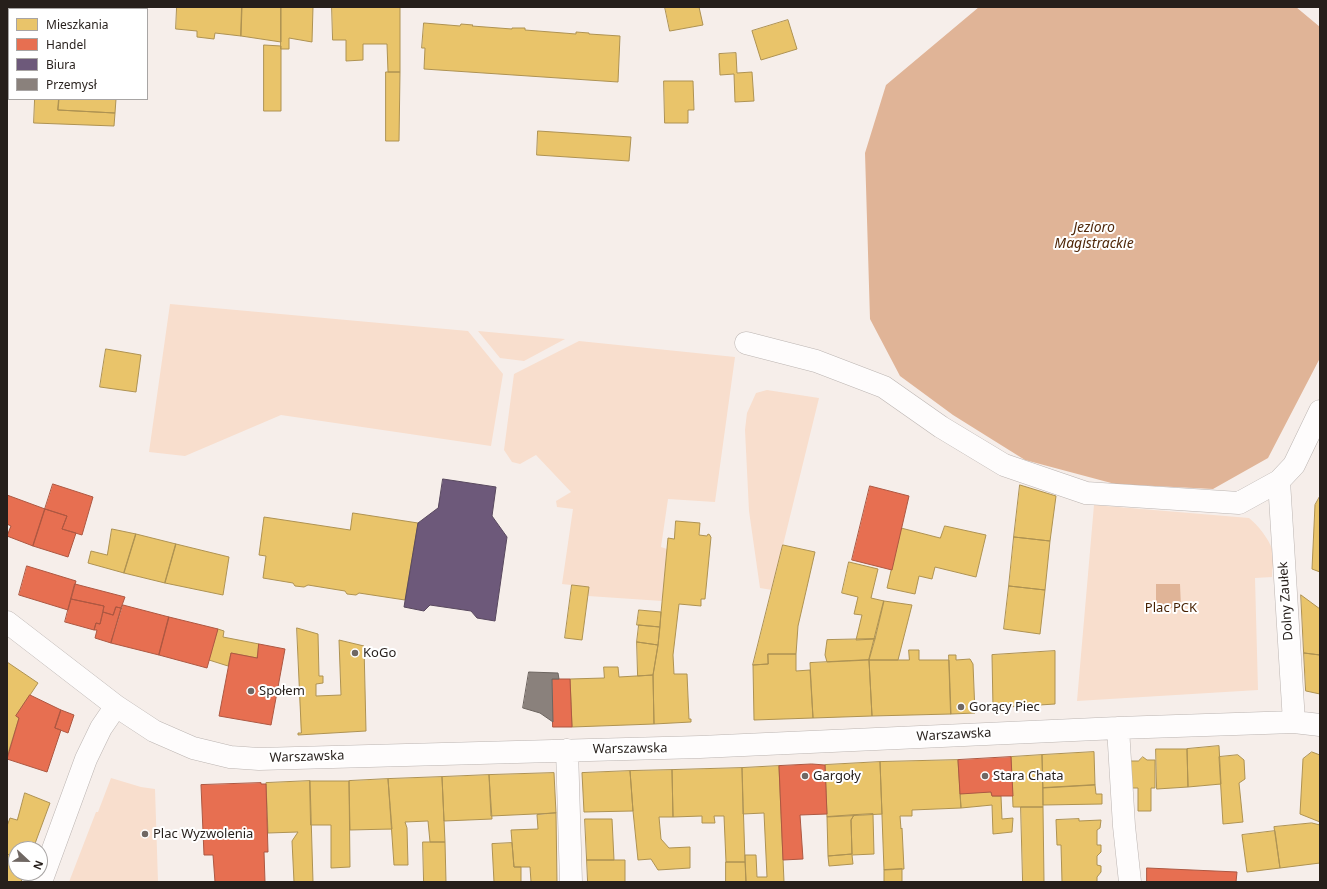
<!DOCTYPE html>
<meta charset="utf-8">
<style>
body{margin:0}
#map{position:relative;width:1327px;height:889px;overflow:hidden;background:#f6eeea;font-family:"Noto Sans",sans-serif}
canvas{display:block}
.frame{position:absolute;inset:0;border:8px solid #261f1b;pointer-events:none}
.legend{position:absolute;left:8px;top:8px;width:140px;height:92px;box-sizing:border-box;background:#fff;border:1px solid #a8a5a4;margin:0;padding:5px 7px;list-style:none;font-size:12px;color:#261f1b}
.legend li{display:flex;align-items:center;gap:8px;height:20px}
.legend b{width:20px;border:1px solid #a8a5a4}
.north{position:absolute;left:8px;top:841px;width:40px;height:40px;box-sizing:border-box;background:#fff;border:1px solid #a8a5a4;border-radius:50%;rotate:112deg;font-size:11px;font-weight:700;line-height:16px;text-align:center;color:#261f1b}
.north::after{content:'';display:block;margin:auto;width:14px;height:18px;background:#6f6763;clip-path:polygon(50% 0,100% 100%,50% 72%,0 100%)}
</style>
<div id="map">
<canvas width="1327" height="889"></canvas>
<div class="frame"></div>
<ul class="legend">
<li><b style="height:11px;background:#e9c46a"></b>Mieszkania</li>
<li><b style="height:11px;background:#e76f51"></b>Handel</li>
<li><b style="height:11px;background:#6d597a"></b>Biura</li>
<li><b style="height:11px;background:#8a817c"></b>Przemysł</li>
</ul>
<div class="north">N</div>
</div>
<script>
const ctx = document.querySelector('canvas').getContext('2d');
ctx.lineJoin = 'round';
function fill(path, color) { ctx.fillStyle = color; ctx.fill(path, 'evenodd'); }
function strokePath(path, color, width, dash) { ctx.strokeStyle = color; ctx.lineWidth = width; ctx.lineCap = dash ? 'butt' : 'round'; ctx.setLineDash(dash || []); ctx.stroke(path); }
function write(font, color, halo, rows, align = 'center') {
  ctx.font = font + ' "Noto Sans",sans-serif'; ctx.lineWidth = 4; ctx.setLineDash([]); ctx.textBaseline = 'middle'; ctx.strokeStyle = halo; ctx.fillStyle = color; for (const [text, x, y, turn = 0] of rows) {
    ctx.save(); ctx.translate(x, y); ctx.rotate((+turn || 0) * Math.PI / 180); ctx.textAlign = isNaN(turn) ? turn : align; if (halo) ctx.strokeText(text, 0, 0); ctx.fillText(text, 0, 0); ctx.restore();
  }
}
fill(new Path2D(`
 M 170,304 L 468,331 L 503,374 L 491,446 L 281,415 L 185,456 L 149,452 Z
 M 478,331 L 565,339 L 524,361 L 500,358 Z
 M 579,341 L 735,357 L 715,502 L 668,499 L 661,547 L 667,549 L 662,601 L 588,596 L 589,587 L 562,584 L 573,509 L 557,507 L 556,501 L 571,492 L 536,455 L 520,464 L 512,462 L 504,450 L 514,374 Z
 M 767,390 L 819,398 L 772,590 L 760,588 L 749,511 L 745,430 L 747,413 L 756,393 Z
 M 1094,505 L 1249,518 C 1257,524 1269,539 1272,549 C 1275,557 1272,569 1272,577 L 1255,578 L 1258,690 L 1077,701 Z
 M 111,778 L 141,787 L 155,789 L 158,882 L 69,882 L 96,812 L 98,812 Z`), '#f8decd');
fill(new Path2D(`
 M 979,7 L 1296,7 L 1320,27 L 1320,358 L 1268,458 L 1213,489 L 1115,484 L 1025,460 L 953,415 L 900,376 L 870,319 L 865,153 L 886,85 Z
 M 1156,584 L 1180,584 L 1181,608 L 1156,608 Z`), '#e0b497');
const homes = new Path2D(`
 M 27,7 L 126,7 L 126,9 L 26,9 Z
 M 177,7 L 242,7 L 241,36 L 215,33 L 214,39 L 197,37 L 197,31 L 176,29 Z
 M 242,7 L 281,7 L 281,42 L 241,36 Z
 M 281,7 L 313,7 L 312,42 L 289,38 L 289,49 L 281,49 Z
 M 332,7 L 400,7 L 400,72 L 388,72 L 387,44 L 363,44 L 363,60 L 346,61 L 346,40 L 333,40 Z
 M 665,7 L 699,7 L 703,25 L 670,31 Z
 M 788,20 L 797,49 L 761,60 L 752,31 Z
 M 424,23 L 460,26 L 461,24 L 473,25 L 472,26 L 512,29 L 512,28 L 525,28 L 525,30 L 576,34 L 576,32 L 589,33 L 589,34 L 620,36 L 618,82 L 424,69 L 425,48 L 422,48 Z
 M 264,45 L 281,46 L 281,111 L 264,111 Z
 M 736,53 L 737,73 L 752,72 L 754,101 L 735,102 L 734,74 L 720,75 L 719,54 Z
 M 386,72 L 400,72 L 399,141 L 386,141 Z
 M 664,81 L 693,81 L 694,110 L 688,110 L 688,123 L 665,123 Z
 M 35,99 L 59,99 L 58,110 L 115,113 L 114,126 L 34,123 Z
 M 59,99 L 116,99 L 115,113 L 58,110 Z
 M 538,131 L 631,137 L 629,161 L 537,155 Z
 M 106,349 L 141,355 L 136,392 L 100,387 Z
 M 1020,485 L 1056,496 L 1050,541 L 1014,537 Z
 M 1320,496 L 1320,572 L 1312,569 L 1315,505 Z
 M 353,513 L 418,523 L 405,600 L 359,593 L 356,595 L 347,594 L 345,591 L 308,585 L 304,587 L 295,586 L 293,583 L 263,578 L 266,556 L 259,555 L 264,517 L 350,530 Z
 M 676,521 L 700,523 L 699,535 L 707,536 L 708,534 L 710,535 L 710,536 L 711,537 L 705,599 L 701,599 L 701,606 L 679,604 L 673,655 L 674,674 L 687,674 L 689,719 L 691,719 L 691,722 L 654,724 L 653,675 L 658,645 L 668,538 L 674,539 Z
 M 945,526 L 986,535 L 976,577 L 935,567 L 932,579 L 919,576 L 915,594 L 887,588 L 901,528 L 940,538 Z
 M 112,529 L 136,534 L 124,573 L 88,563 L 91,551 L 107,555 Z
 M 136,534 L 176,544 L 165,583 L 124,573 Z
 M 1014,537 L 1050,541 L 1045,590 L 1009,586 Z
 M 176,544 L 229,557 L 223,595 L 165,583 Z
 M 783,545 L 815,552 L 798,626 L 796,654 L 768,654 L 768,664 L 753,665 Z
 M 849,562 L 878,569 L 871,598 L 884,601 L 875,639 L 856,640 L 862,615 L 854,614 L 858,597 L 842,593 Z
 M 572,585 L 589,587 L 582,640 L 565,638 Z
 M 1009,586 L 1045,590 L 1040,634 L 1004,629 Z
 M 1301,595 L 1320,609 L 1320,655 L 1304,653 Z
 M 884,601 L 912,605 L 898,660 L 869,660 Z
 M 639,610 L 661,612 L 660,627 L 637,625 Z
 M 639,625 L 660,627 L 658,645 L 637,642 Z
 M 297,628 L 318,634 L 319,676 L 323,676 L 323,683 L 316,684 L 316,696 L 341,695 L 339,640 L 364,646 L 366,731 L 298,735 L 298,733 L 301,733 Z
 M 218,629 L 224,631 L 223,637 L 259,644 L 257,658 L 231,653 L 228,666 L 209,660 Z
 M 875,639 L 869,660 L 827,662 L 825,655 L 827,640 Z
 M 637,642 L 658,645 L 653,675 L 638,676 Z
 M 909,650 L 919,650 L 919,660 L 949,660 L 951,714 L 872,716 L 869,660 L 909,660 Z
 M 1055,651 L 1055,704 L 993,708 L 992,655 Z
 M 1304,653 L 1320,655 L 1320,694 L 1306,691 Z
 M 768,654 L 796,654 L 796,671 L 810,670 L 813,718 L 754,720 L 753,665 L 768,664 Z
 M 949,655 L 956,655 L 956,660 L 970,659 L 973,664 L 975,713 L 951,714 Z
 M 869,660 L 872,716 L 813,718 L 810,663 Z
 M 7,662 L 38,683 L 16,716 L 19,718 L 7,757 Z
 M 604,667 L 618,667 L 619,677 L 653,675 L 654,724 L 572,727 L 570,679 L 604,678 Z
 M 1219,746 L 1221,784 L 1188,787 L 1187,749 Z
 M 1156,749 L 1187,749 L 1188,787 L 1157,789 Z
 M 1094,752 L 1095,785 L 1043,788 L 1042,755 Z
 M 1312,752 L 1320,755 L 1320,822 L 1300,814 L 1303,759 Z
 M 1042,755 L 1043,807 L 1013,807 L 1011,757 Z
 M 1238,755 L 1244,760 L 1245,779 L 1239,783 L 1243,822 L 1223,824 L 1219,757 Z
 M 1143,757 L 1147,760 L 1155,760 L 1155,788 L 1151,788 L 1151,811 L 1138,811 L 1138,788 L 1131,788 L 1129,761 L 1138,761 Z
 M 958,760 L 961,808 L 912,810 L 912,816 L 900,816 L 901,829 L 902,828 L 904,869 L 884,870 L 880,762 Z
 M 880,762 L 882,814 L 827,817 L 825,765 Z
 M 779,766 L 784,882 L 746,882 L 745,855 L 756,855 L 757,877 L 767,877 L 764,813 L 743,814 L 742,768 Z
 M 742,768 L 745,862 L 726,862 L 724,816 L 714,816 L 715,823 L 702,823 L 702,816 L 673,817 L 672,770 Z
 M 672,770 L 673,817 L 659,817 L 661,839 L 669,848 L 690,847 L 690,868 L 658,870 L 651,859 L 638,860 L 633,811 L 630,771 Z
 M 630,771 L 633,811 L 584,812 L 582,773 Z
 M 554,773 L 556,813 L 491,816 L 489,775 Z
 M 489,775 L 492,819 L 444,821 L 442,777 Z
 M 442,777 L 445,842 L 430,842 L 428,821 L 405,822 L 407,828 L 408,865 L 394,865 L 388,779 Z
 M 388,779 L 392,829 L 350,830 L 349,781 Z
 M 310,781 L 349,781 L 350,867 L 331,868 L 331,825 L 311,825 Z
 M 310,781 L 313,882 L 294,882 L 292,841 L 298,832 L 268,833 L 266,783 Z
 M 1095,785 L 1096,794 L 1102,794 L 1102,804 L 1043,805 L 1043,788 Z
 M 991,792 L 992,796 L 1001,796 L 1002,819 L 1013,818 L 1012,832 L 993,834 L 992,805 L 961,808 L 960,794 Z
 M 25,793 L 50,803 L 33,849 L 16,849 L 16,857 L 7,854 L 7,826 L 10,818 L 17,820 Z
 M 1021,807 L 1043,807 L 1044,882 L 1023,882 Z
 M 556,813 L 557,882 L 531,882 L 530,867 L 514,867 L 511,830 L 538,829 L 537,815 Z
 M 873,814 L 874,854 L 852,855 L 853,864 L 829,866 L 828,856 L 852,854 L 851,820 L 854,815 Z
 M 854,815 L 851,820 L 852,854 L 828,856 L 827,817 Z
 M 585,819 L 612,819 L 614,860 L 587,860 Z
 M 1079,819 L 1079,821 L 1101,820 L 1100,828 L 1097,830 L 1097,845 L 1101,845 L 1101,852 L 1097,856 L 1097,865 L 1101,866 L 1101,872 L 1097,877 L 1097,882 L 1062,882 L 1061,845 L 1057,845 L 1056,820 Z
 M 1312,823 L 1320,825 L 1320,863 L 1280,868 L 1274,827 Z
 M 1275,831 L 1280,868 L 1247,872 L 1242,835 Z
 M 423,842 L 445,842 L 446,882 L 424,882 Z
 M 512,843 L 514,867 L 521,867 L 521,882 L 494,882 L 492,844 Z
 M 7,854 L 16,857 L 16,873 L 24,873 L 21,882 L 7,882 Z
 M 587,860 L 625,860 L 625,882 L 588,882 Z
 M 726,862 L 745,862 L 746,882 L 726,882 Z
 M 902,869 L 902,882 L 884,882 L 884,870 Z`);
fill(homes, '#e9c46a');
strokePath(homes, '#ae9252', 1);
const shops = new Path2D(`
 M 53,484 L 93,497 L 82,535 L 62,529 L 67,516 L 45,509 Z
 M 870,486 L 909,496 L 892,570 L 852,560 Z
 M 7,495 L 45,509 L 33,546 L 7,536 L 11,526 L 7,524 Z
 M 45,509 L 67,516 L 62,529 L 76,533 L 68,557 L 33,546 Z
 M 27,566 L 76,581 L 68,610 L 19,595 Z
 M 75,584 L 125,597 L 121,608 L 116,607 L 113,615 L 103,612 L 104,606 L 71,599 Z
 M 71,599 L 104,606 L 100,624 L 96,623 L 94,630 L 65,622 Z
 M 123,605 L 169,617 L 159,655 L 111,643 Z
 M 116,607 L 121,608 L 111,643 L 95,638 L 97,630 L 94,630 L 96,623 L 100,624 L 103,612 L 113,615 Z
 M 169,617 L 218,629 L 207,668 L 159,655 Z
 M 259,644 L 285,649 L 271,725 L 219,716 L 231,653 L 257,658 Z
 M 552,679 L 570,679 L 572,727 L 553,727 Z
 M 30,695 L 61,710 L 55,728 L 61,730 L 47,772 L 7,759 L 19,718 L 16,716 Z
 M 61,710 L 74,715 L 68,733 L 55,728 Z
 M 1011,757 L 1013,796 L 992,796 L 991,792 L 960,794 L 958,760 Z
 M 812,764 L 825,765 L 827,814 L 800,815 L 803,859 L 783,860 L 779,766 Z
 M 261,783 L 261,784 L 266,784 L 268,852 L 264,852 L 265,882 L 215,882 L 213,855 L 204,855 L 201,785 Z
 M 1147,868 L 1237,872 L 1236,882 L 1147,882 Z`);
fill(shops, '#e76f51');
strokePath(shops, '#ad5741', 1);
const offices = new Path2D(`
 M 443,479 L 496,487 L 492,516 L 507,537 L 495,621 L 477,618 L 471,611 L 430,605 L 424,611 L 404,607 L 418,523 L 438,508 Z`);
fill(offices, '#6d597a');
strokePath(offices, '#58485e', 1);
const industry = new Path2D(`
 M 529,672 L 558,673 L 559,679 L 552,679 L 553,722 L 540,713 L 523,708 Z`);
fill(industry, '#8a817c');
strokePath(industry, '#6c645f', 1);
const street = new Path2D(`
 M 746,343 L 816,361 L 884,387 L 941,427 L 1004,465 L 1086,493 L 1239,503 L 1279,481 L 1294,465 L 1320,411
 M 1279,481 L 1294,722
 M 7,622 L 116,706 L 154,731 L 193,748 L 230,757 L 259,759 L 700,747 L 1118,728 L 1294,722 L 1320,725
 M 1118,728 L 1124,826 L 1130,882
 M 567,750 L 571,882
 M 41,882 L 86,759 L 101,728 L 116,706`);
strokePath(street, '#bbb4b1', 23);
strokePath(street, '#fefcfc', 22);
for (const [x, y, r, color] of [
 [355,653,4,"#6f6763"],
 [251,691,4,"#6f6763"],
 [961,707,4,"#6f6763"],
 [805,776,4,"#6f6763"],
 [985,776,4,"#6f6763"],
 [145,834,4,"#6f6763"]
]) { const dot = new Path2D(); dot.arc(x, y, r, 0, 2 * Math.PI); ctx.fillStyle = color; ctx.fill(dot); strokePath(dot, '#fff', 1.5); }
write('13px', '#261f1b', '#fff', [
 ["Dolny Zaułek",1286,601,-94],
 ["Warszawska",954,735,-3],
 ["Warszawska",630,749,-1],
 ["Warszawska",307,757,-2]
]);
write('13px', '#451f00', '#fff', [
 ["Plac PCK",1171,608]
]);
write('13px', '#261f1b', '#fff', [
 ["KoGo",363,653],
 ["Społem",259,691],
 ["Gorący Piec",969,707],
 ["Gargoły",813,776],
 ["Stara Chata",993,776],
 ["Plac Wyzwolenia",153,834]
], 'left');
write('italic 14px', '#50280a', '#fff', [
 ["Jezioro",1094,228],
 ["Magistrackie",1094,244]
]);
</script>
